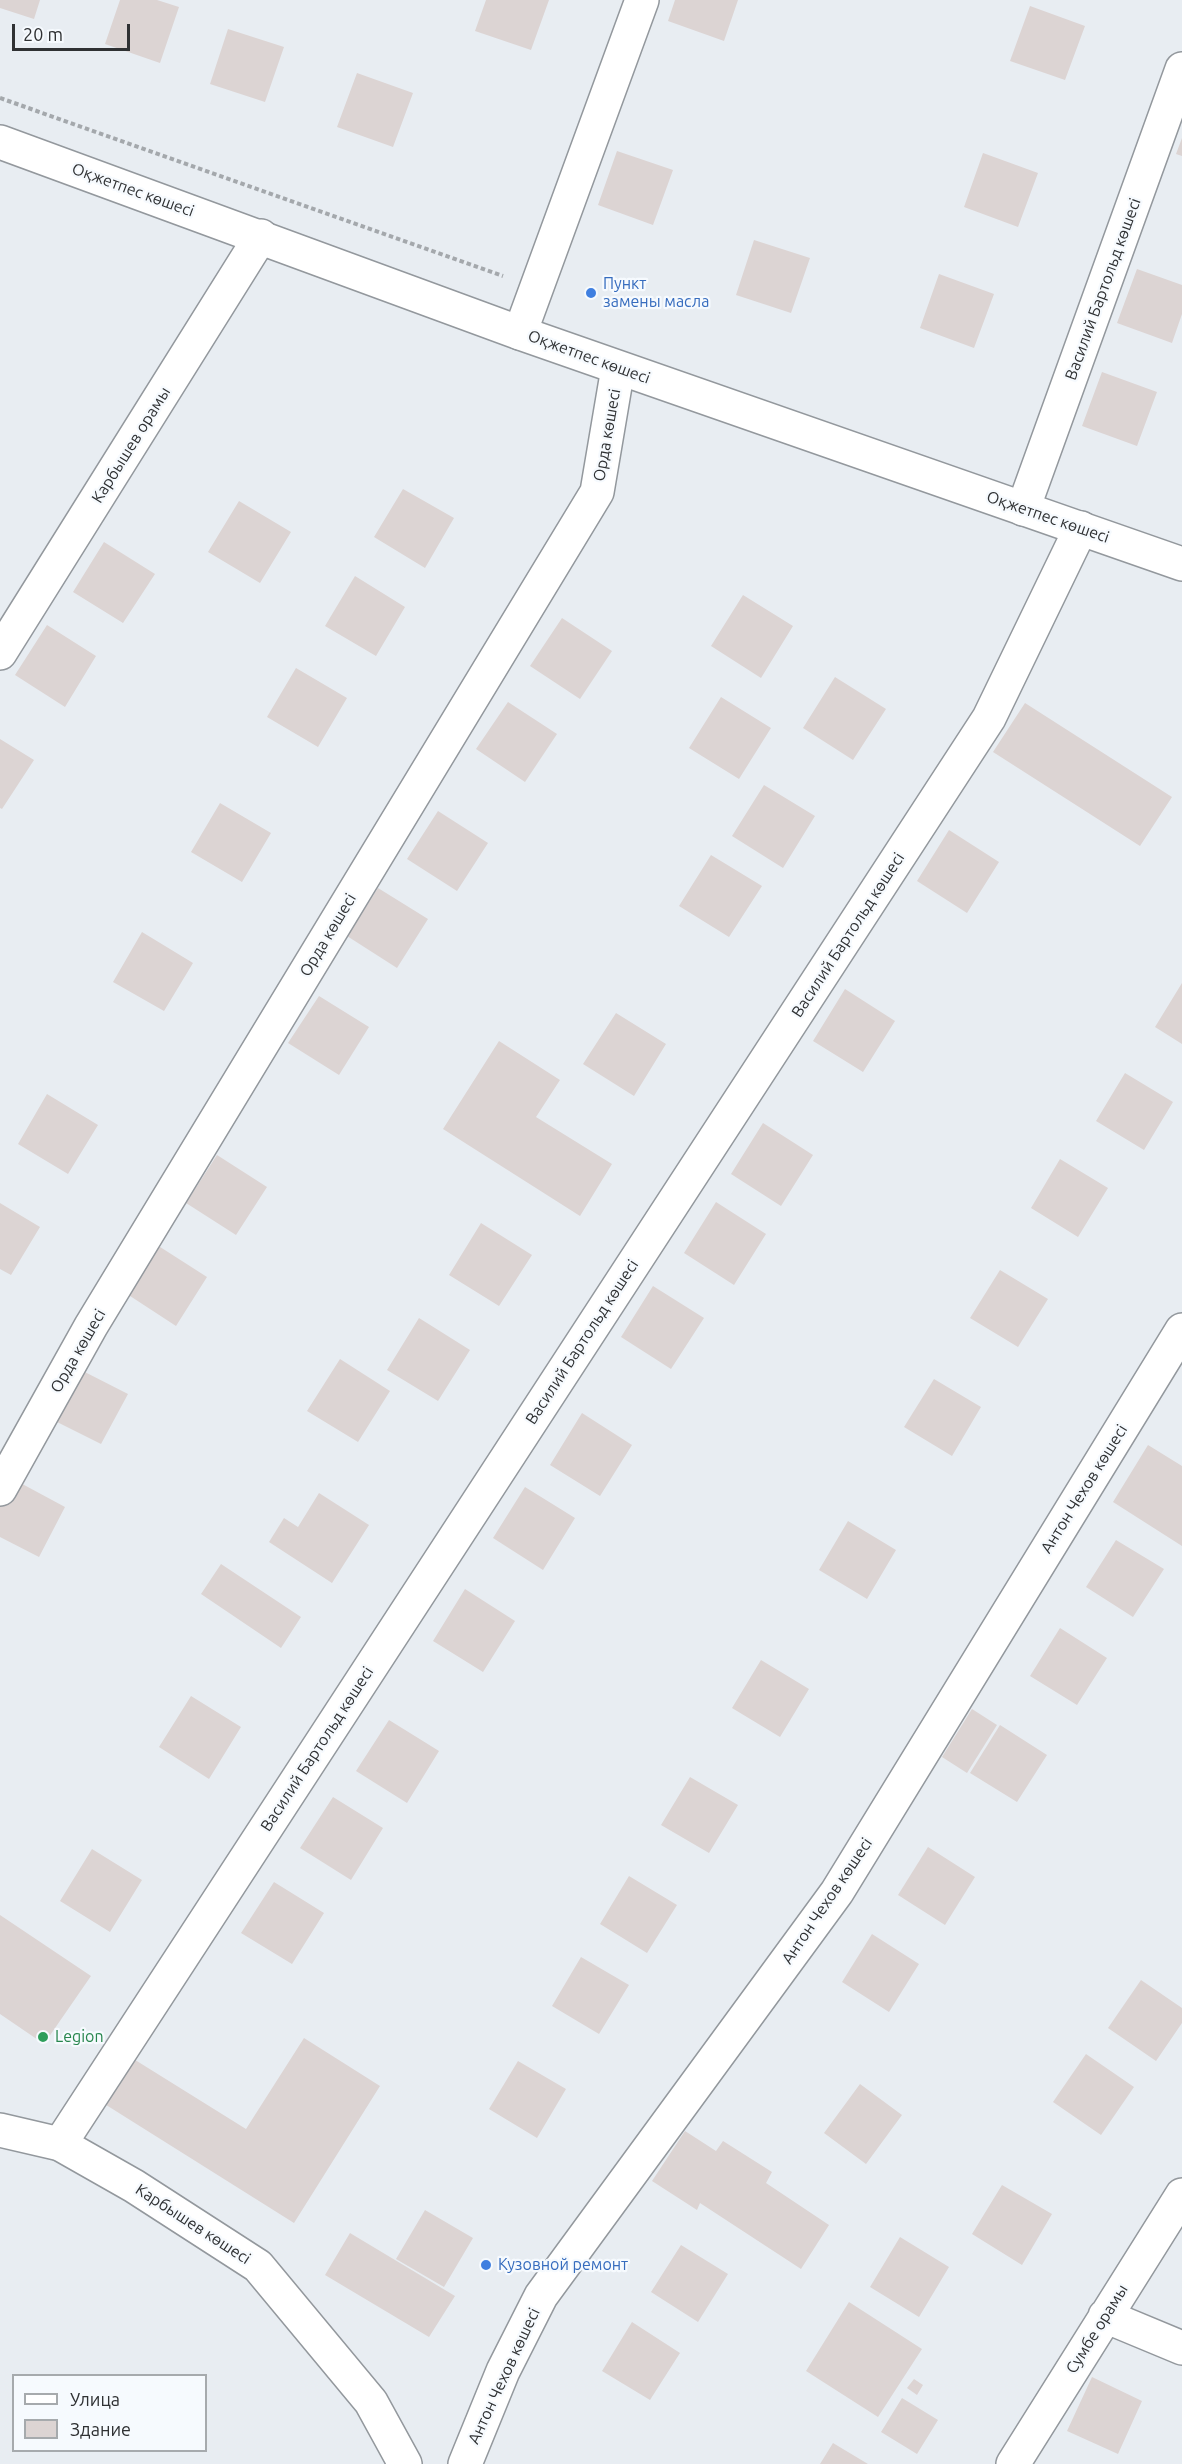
<!DOCTYPE html>
<meta charset="utf-8">
<style>
body{margin:0}
#map{position:relative;width:1182px;height:2464px;overflow:hidden;background:#e8edf2;font-family:Ubuntu,sans-serif}
canvas{display:block}
.legend{position:absolute;left:12px;top:2374px;width:195px;height:78px;box-sizing:border-box;background:#f6fafe;border:2px solid #a6aaad;margin:0;padding:8px 10px;list-style:none;font-size:18px;color:#2f3133}
.legend li{display:flex;align-items:center;gap:12px;height:30px}
.legend b{width:30px;border:2px solid #a6aaad}
.scale{position:absolute;left:12px;top:24px;width:118px;height:27px;box-sizing:border-box;border:3px solid #2f3133;border-top:0;padding-left:8px;font-size:18px;line-height:21px;white-space:nowrap;color:#2f3133;-webkit-text-stroke:4px #f6fafe;paint-order:stroke}
</style>
<div id="map">
<canvas width="1182" height="2464"></canvas>
<ul class="legend">
<li><b style="height:8px;background:#fff"></b>Улица</li>
<li><b style="height:16px;background:#dcd4d3"></b>Здание</li>
</ul>
<div class="scale">20 m</div>
</div>
<script>
const ctx = document.querySelector('canvas').getContext('2d');
ctx.lineJoin = 'round';
function fill(path, color) { ctx.fillStyle = color; ctx.fill(path, 'evenodd'); }
function strokePath(path, color, width, dash) { ctx.strokeStyle = color; ctx.lineWidth = width; ctx.lineCap = dash ? 'butt' : 'round'; ctx.setLineDash(dash || []); ctx.stroke(path); }
function write(font, color, halo, rows, align = 'center') {
  ctx.font = font + ' Ubuntu,sans-serif'; ctx.lineWidth = 4.5; ctx.setLineDash([]); ctx.textBaseline = 'middle'; ctx.strokeStyle = halo; ctx.fillStyle = color; for (const [text, x, y, turn = 0] of rows) {
    ctx.save(); ctx.translate(x, y); ctx.rotate((+turn || 0) * Math.PI / 180); ctx.textAlign = isNaN(turn) ? turn : align; if (halo) ctx.strokeText(text, 0, 0); ctx.fillText(text, 0, 0); ctx.restore();
  }
}
fill(new Path2D(`
 M 0,0 L 40,0 L 34,19 L 0,8 Z
 M 120,0 L 157,0 L 179,7 L 160,63 L 105,44 Z
 M 486,0 L 549,0 L 531,50 L 475,31 Z
 M 675,0 L 738,0 L 724,41 L 668,21 Z
 M 1030,6 L 1085,26 L 1065,80 L 1010,61 Z
 M 228,29 L 284,47 L 265,102 L 210,84 Z
 M 357,73 L 413,93 L 393,147 L 337,127 Z
 M 1182,138 L 1182,156 L 1176,154 Z
 M 617,151 L 673,170 L 653,225 L 598,205 Z
 M 983,153 L 1038,173 L 1018,227 L 964,207 Z
 M 754,240 L 810,258 L 791,313 L 736,295 Z
 M 1137,269 L 1182,285 L 1182,314 L 1172,343 L 1117,323 Z
 M 939,274 L 994,294 L 974,348 L 920,328 Z
 M 1102,372 L 1157,392 L 1137,446 L 1082,426 Z
 M 403,489 L 454,518 L 425,568 L 374,537 Z
 M 239,501 L 291,532 L 260,583 L 208,552 Z
 M 104,542 L 155,574 L 123,623 L 73,592 Z
 M 355,576 L 405,607 L 376,656 L 325,626 Z
 M 743,595 L 793,626 L 761,678 L 711,646 Z
 M 562,618 L 612,651 L 580,699 L 530,666 Z
 M 47,625 L 96,656 L 65,707 L 15,675 Z
 M 296,668 L 347,698 L 318,747 L 267,717 Z
 M 835,677 L 886,709 L 853,760 L 803,728 Z
 M 721,697 L 771,728 L 739,779 L 689,748 Z
 M 508,702 L 557,734 L 525,782 L 476,749 Z
 M 1025,703 L 1172,797 L 1140,846 L 993,752 Z
 M 0,739 L 34,760 L 2,809 L 0,808 Z
 M 764,785 L 815,816 L 783,868 L 732,836 Z
 M 220,803 L 271,833 L 242,882 L 191,852 Z
 M 438,811 L 488,843 L 457,891 L 407,859 Z
 M 949,830 L 999,862 L 967,913 L 917,881 Z
 M 711,855 L 762,886 L 729,937 L 679,906 Z
 M 378,888 L 428,919 L 397,968 L 347,936 Z
 M 142,932 L 193,963 L 164,1011 L 113,982 Z
 M 1182,983 L 1182,1044 L 1155,1027 Z
 M 845,989 L 895,1021 L 863,1072 L 813,1041 Z
 M 319,996 L 369,1027 L 339,1075 L 288,1043 Z
 M 616,1013 L 666,1044 L 634,1096 L 583,1064 Z
 M 499,1041 L 560,1080 L 536,1117 L 612,1164 L 580,1216 L 443,1129 Z
 M 1125,1073 L 1173,1102 L 1144,1150 L 1096,1121 Z
 M 47,1094 L 98,1125 L 68,1174 L 18,1144 Z
 M 763,1123 L 813,1155 L 781,1206 L 731,1174 Z
 M 217,1155 L 267,1187 L 236,1235 L 186,1203 Z
 M 1060,1159 L 1108,1188 L 1078,1237 L 1031,1208 Z
 M 716,1202 L 766,1234 L 734,1285 L 684,1253 Z
 M 0,1203 L 40,1227 L 11,1275 L 0,1269 Z
 M 481,1223 L 532,1255 L 499,1306 L 449,1275 Z
 M 157,1245 L 207,1277 L 176,1326 L 127,1294 Z
 M 1000,1270 L 1048,1299 L 1018,1347 L 970,1318 Z
 M 653,1286 L 704,1318 L 671,1369 L 621,1337 Z
 M 419,1318 L 470,1350 L 438,1401 L 387,1370 Z
 M 340,1359 L 390,1391 L 358,1442 L 307,1411 Z
 M 75,1367 L 128,1394 L 101,1444 L 49,1418 Z
 M 934,1379 L 981,1407 L 952,1456 L 904,1427 Z
 M 582,1413 L 632,1445 L 600,1496 L 550,1465 Z
 M 1148,1445 L 1182,1466 L 1182,1546 L 1113,1502 Z
 M 13,1479 L 65,1507 L 39,1557 L 0,1537 L 0,1504 Z
 M 525,1487 L 575,1518 L 543,1570 L 493,1538 Z
 M 319,1493 L 369,1525 L 332,1583 L 269,1542 L 284,1518 L 298,1527 Z
 M 848,1521 L 896,1550 L 867,1599 L 819,1570 Z
 M 1116,1540 L 1164,1569 L 1133,1617 L 1086,1587 Z
 M 221,1564 L 301,1617 L 281,1648 L 201,1594 Z
 M 465,1589 L 515,1621 L 483,1672 L 433,1641 Z
 M 1060,1628 L 1107,1658 L 1077,1705 L 1030,1676 Z
 M 761,1660 L 809,1689 L 780,1737 L 732,1708 Z
 M 191,1696 L 241,1727 L 209,1779 L 159,1747 Z
 M 972,1709 L 997,1725 L 967,1773 L 942,1757 Z
 M 389,1720 L 439,1751 L 407,1803 L 356,1771 Z
 M 1000,1725 L 1047,1755 L 1017,1802 L 970,1773 Z
 M 690,1777 L 738,1805 L 709,1853 L 661,1825 Z
 M 333,1797 L 383,1828 L 351,1880 L 300,1848 Z
 M 928,1847 L 975,1877 L 945,1925 L 898,1895 Z
 M 92,1849 L 142,1880 L 110,1932 L 60,1901 Z
 M 629,1876 L 677,1905 L 647,1953 L 600,1924 Z
 M 274,1882 L 324,1913 L 292,1964 L 241,1933 Z
 M 0,1915 L 91,1976 L 44,2044 L 0,2014 Z
 M 872,1934 L 919,1964 L 889,2012 L 842,1982 Z
 M 581,1957 L 629,1985 L 599,2034 L 552,2006 Z
 M 1141,1980 L 1182,2008 L 1182,2023 L 1156,2061 L 1108,2028 Z
 M 304,2038 L 380,2086 L 294,2223 L 103,2103 L 132,2058 L 246,2129 Z
 M 1086,2054 L 1134,2087 L 1101,2135 L 1053,2102 Z
 M 518,2061 L 566,2089 L 537,2138 L 489,2109 Z
 M 860,2084 L 902,2115 L 866,2164 L 824,2133 Z
 M 685,2131 L 716,2151 L 723,2141 L 772,2172 L 766,2183 L 829,2225 L 801,2269 L 700,2203 L 697,2210 L 652,2181 Z
 M 1002,2185 L 1052,2214 L 1022,2265 L 972,2234 Z
 M 425,2210 L 473,2238 L 444,2287 L 396,2259 Z
 M 350,2233 L 455,2296 L 429,2337 L 325,2275 Z
 M 900,2237 L 949,2267 L 919,2317 L 870,2287 Z
 M 681,2245 L 728,2274 L 698,2322 L 651,2292 Z
 M 849,2302 L 922,2349 L 878,2417 L 806,2371 Z
 M 632,2322 L 680,2353 L 650,2400 L 602,2371 Z
 M 1092,2377 L 1142,2401 L 1118,2454 L 1067,2431 Z
 M 914,2379 L 923,2385 L 917,2395 L 907,2388 Z
 M 902,2398 L 938,2420 L 917,2454 L 881,2432 Z
 M 833,2443 L 868,2464 L 820,2464 Z`), '#dcd4d3');
const minor = new Path2D(`
 M 520,333 L 642,0
 M 1023,509 L 1182,69
 M 0,653 L 261,236
 M 0,1489 L 91,1326 L 597,492 L 618,368
 M 60,2144 L 989,718 L 1081,528
 M 1105,2316 L 1182,2348
 M 465,2464 L 503,2371 L 541,2296 L 837,1892 L 1182,1330
 M 1013,2464 L 1182,2195`);
const tertiary = new Path2D(`
 M 0,142 L 520,333 L 1182,564
 M 0,2130 L 60,2144 L 134,2186 L 258,2266 L 371,2402 L 405,2464`);
strokePath(minor, '#93989d', 36);
strokePath(tertiary, '#93989d', 36);
strokePath(new Path2D(`
 M 0,98 L 503,276`), '#a4a8ac', 4, [4.5, 3]);
strokePath(minor, '#fff', 33);
strokePath(tertiary, '#fff', 33);
for (const [x, y, r, color] of [
 [591,293,6,"#3f7fe0"],
 [43,2037,6,"#2e9e5b"],
 [486,2265,6,"#3f7fe0"]
]) { const dot = new Path2D(); dot.arc(x, y, r, 0, 2 * Math.PI); ctx.fillStyle = color; ctx.fill(dot); strokePath(dot, '#f6fafe', 2); }
write('16px', '#2f3133', '#f6fafe', [
 ["Оқжетпес көшесі",133,190,20],
 ["Василий Бартольд көшесі",1103,289,-70],
 ["Оқжетпес көшесі",589,357,20],
 ["Орда көшесі",607,435,-80],
 ["Карбышев орамы",131,445,-58],
 ["Оқжетпес көшесі",1048,517,19],
 ["Орда көшесі",328,935,-59],
 ["Василий Бартольд көшесі",848,935,-57],
 ["Василий Бартольд көшесі",582,1342,-57],
 ["Орда көшесі",78,1351,-60],
 ["Антон Чехов көшесі",1084,1489,-58],
 ["Василий Бартольд көшесі",317,1749,-57],
 ["Антон Чехов көшесі",827,1901,-56],
 ["Карбышев көшесі",193,2224,33],
 ["Сумбе орамы",1097,2329,-58],
 ["Антон Чехов көшесі",504,2376,-65]
]);
write('16px', '#366cbe', '#f6fafe', [
 ["Пункт",603,284],
 ["замены масла",603,302],
 ["Кузовной ремонт",498,2265]
], 'left');
write('16px', '#27864d', '#f6fafe', [
 ["Legion",55,2037]
], 'left');
</script>
